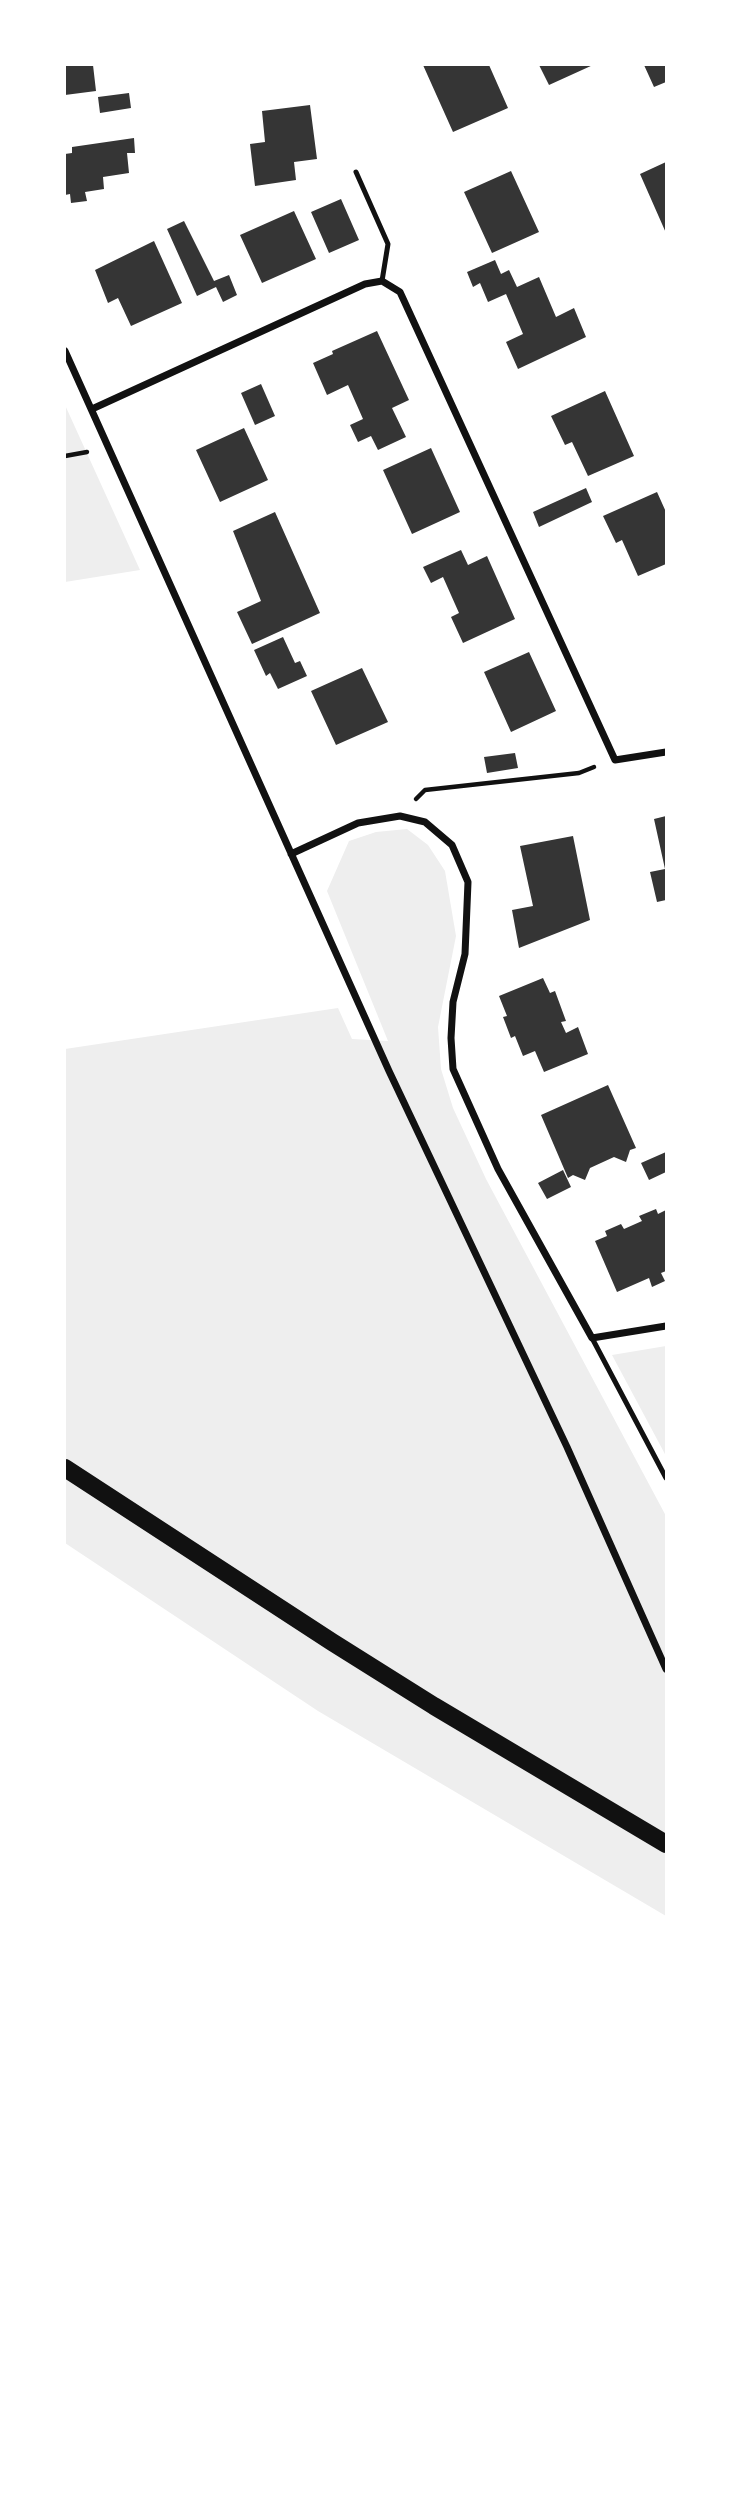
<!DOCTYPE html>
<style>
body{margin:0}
#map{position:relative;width:731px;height:2505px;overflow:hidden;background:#fff;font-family:Lato,sans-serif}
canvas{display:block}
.frame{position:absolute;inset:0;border:66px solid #fff;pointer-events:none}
</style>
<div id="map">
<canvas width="731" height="2505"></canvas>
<div class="frame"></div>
</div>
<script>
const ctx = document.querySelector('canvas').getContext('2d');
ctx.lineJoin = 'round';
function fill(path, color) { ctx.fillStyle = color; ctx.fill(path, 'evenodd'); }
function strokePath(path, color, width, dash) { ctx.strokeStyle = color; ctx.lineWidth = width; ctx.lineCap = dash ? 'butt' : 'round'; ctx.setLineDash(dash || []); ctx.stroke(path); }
fill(new Path2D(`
 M 65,405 L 140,570 L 65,582 Z
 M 407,829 L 428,845 L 445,871 L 456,936 L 438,1027 L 441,1069 L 453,1108 L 486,1179 L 666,1516 L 666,1916 L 318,1711 L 65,1543 L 65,1049 L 338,1008 L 352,1039 L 388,1041 L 327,891 L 349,841 L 376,832 Z
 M 666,1346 L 666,1456 L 612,1355 Z`), '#eee');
fill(new Path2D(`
 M 65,65 L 93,65 L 96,91 L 65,95 Z
 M 423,65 L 489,65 L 508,108 L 453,132 Z
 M 539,65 L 593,65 L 549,85 Z
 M 644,65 L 666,65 L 666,82 L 654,87 Z
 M 129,93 L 131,108 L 100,113 L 98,97 Z
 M 310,105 L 317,159 L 294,162 L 296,180 L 255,186 L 250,144 L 265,142 L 262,111 Z
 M 134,138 L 135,153 L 127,153 L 129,173 L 103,177 L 104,189 L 85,192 L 87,201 L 71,203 L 70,194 L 65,195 L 65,154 L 72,153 L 72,147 Z
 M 666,162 L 666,233 L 640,174 Z
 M 511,171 L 539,232 L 492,253 L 464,192 Z
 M 341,199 L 359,240 L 329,253 L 311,212 Z
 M 294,211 L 316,259 L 262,283 L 240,235 Z
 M 184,221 L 214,281 L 229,275 L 237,295 L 223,302 L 216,287 L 197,296 L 167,229 Z
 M 154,241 L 182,303 L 131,326 L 118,298 L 108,303 L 95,270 Z
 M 495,260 L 501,274 L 509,270 L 517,287 L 539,277 L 556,317 L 574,308 L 586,337 L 518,369 L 506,342 L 523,334 L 506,294 L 488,302 L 480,283 L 473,287 L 467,272 Z
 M 377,331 L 409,400 L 392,408 L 406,437 L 378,450 L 371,436 L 358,442 L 350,425 L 363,419 L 348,385 L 327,395 L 313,363 L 333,354 L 332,351 Z
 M 261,384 L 275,416 L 255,425 L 241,393 Z
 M 605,391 L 634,456 L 588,476 L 572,442 L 565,445 L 551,416 Z
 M 244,428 L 268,480 L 220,502 L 196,450 Z
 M 431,448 L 460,512 L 412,534 L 383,470 Z
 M 586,488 L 592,502 L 539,527 L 533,512 Z
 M 657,492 L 666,512 L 666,564 L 638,576 L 622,540 L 616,543 L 603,516 Z
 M 275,512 L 320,613 L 252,644 L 237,612 L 261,601 L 233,531 Z
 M 461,550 L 468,565 L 487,556 L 515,619 L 463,643 L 451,617 L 459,613 L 443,577 L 431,583 L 423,567 Z
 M 283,637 L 295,663 L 300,661 L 307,676 L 278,689 L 270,673 L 266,676 L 254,650 Z
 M 529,652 L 556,711 L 511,732 L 484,672 Z
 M 362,668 L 388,722 L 336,745 L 311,691 Z
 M 515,753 L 518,768 L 487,773 L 484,757 Z
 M 666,816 L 666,900 L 657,902 L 650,872 L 665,869 L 654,819 Z
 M 573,836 L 590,920 L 519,948 L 512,910 L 533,906 L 520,846 Z
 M 543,978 L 550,993 L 555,991 L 566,1021 L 561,1022 L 566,1033 L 578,1027 L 588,1054 L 544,1072 L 535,1051 L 523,1056 L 515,1036 L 511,1038 L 503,1017 L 507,1016 L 499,996 Z
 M 608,1085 L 636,1148 L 630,1150 L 626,1162 L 614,1157 L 590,1168 L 585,1180 L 573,1175 L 568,1178 L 541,1115 Z
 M 666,1152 L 666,1172 L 649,1180 L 641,1163 Z
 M 563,1170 L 571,1187 L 547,1199 L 538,1183 Z
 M 656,1209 L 658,1214 L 666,1210 L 666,1271 L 661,1273 L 665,1281 L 652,1287 L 649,1278 L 617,1292 L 595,1241 L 607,1236 L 605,1231 L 621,1224 L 624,1229 L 642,1221 L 639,1216 Z`), '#353535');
strokePath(new Path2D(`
 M 65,456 L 87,452
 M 416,799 L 425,790 L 579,773 L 594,767`), '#111', 4.5);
strokePath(new Path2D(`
 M 356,172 L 388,244 L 382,281
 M 592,1338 L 666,1478`), '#111', 5);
strokePath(new Path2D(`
 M 65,351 L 389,1071 L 567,1447 L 666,1669
 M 92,409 L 365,284 L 382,281 L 400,292 L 615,760 L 666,752
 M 291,854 L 358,823 L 400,816 L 425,822 L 452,845 L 468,882 L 465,954 L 453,1002 L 451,1038 L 453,1069 L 498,1169 L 592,1338 L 666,1326`), '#111', 7);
strokePath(new Path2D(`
 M 65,1468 L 332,1642 L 434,1706 L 666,1844`), '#111', 18);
</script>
